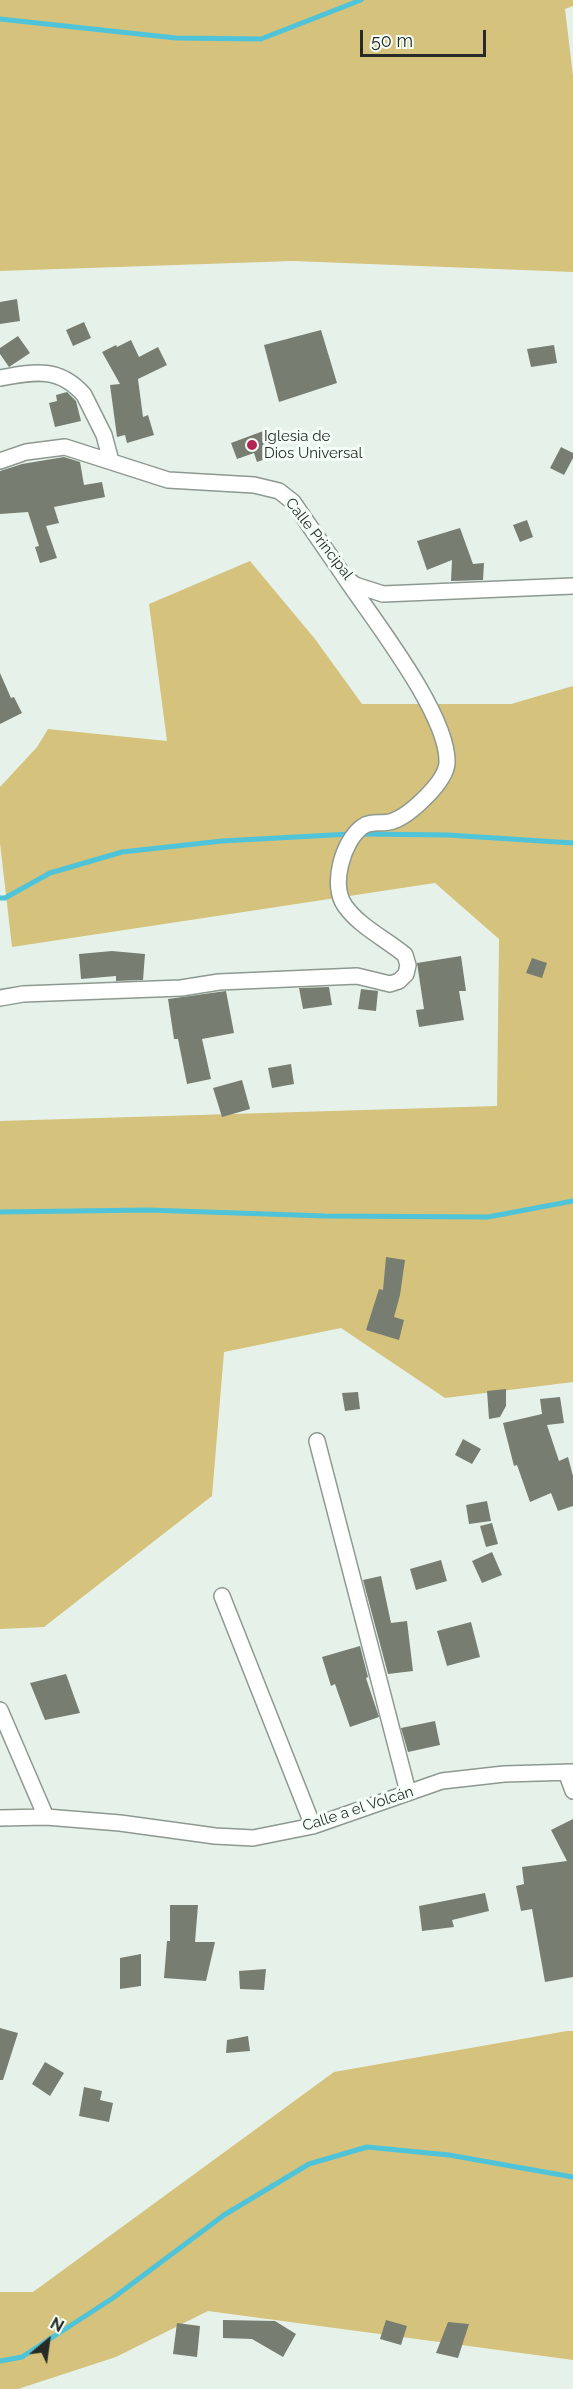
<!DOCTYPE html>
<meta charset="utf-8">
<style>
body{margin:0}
#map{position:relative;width:573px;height:2389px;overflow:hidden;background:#e6f2e9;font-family:Raleway,sans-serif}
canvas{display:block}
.north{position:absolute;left:18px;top:2311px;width:60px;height:60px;-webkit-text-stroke:4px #f5fff8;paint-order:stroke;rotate:29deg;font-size:16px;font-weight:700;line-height:24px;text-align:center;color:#272b28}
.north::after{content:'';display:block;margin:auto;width:21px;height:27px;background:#272b28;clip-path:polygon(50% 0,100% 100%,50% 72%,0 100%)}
.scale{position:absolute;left:360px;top:30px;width:126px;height:27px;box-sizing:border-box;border:3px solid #272b28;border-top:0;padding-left:8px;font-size:18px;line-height:21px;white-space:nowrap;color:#272b28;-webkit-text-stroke:4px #f5fff8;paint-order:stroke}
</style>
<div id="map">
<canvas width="573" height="2389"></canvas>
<div class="north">N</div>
<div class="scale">50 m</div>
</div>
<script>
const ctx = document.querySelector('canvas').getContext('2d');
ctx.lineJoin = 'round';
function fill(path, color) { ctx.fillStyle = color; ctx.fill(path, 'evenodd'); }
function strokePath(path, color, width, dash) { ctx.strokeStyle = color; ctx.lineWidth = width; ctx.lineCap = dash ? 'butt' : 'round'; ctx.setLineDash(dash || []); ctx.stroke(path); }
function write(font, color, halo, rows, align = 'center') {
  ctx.font = font + ' Raleway,sans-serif'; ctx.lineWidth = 6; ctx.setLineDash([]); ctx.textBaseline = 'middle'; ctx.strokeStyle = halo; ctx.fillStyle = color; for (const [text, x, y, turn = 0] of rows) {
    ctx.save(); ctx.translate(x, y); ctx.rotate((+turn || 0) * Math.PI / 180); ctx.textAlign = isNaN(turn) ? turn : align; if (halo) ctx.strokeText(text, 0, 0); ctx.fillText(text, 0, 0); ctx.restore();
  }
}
fill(new Path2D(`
 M 0,0 L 573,0 L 573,6 L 565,9 L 573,76 L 573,272 L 293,261 L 0,271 Z
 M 250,561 L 315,639 L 362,704 L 511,704 L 573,686 L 573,1382 L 445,1398 L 341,1328 L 224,1352 L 212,1496 L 44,1627 L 0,1629 L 0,1121 L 497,1106 L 499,939 L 435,883 L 12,947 L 0,843 L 0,787 L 37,747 L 48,729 L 167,741 L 149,604 Z
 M 567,2031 L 573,2031 L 573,2360 L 208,2311 L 116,2357 L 18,2389 L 0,2389 L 0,2292 L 33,2292 L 334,2072 Z`), '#d5c27c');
strokePath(new Path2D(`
 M 0,19 L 176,38 L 261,39 L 361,0
 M 360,834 L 448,835 L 573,843
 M 0,898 L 5,898 L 50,873 L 122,852 L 222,841 L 351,834
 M 0,1212 L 148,1210 L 325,1216 L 488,1217 L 573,1201
 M 0,2361 L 22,2357 L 113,2298 L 224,2215 L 309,2164 L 367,2147 L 449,2155 L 573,2177`), '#4fc3d8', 5);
fill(new Path2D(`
 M 17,299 L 20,321 L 0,324 L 0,302 Z
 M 84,322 L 91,338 L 73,346 L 66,330 Z
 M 321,330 L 337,383 L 279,402 L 264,345 Z
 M 18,336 L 30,353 L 9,367 L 0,354 L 0,348 Z
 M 131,340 L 139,357 L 158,347 L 167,365 L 138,379 L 143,417 L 148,415 L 154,435 L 127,443 L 125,435 L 117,437 L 110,385 L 120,384 L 102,352 L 116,345 L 117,347 Z
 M 554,345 L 557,363 L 531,367 L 527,349 Z
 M 67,392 L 76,401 L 81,421 L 55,427 L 49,403 L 57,401 L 56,395 Z
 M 266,430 L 272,447 L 268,449 L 271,457 L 257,462 L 254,453 L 237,459 L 231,443 Z
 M 561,447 L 573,453 L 573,458 L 564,475 L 550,468 Z
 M 64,457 L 80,462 L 84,485 L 102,482 L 105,497 L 54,507 L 59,523 L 46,526 L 57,558 L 40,563 L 35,547 L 39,546 L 28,512 L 0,514 L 0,471 L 22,464 Z
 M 527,520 L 533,537 L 520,542 L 513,525 Z
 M 460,528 L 473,564 L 484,563 L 483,580 L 451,581 L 452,560 L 427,570 L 417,541 Z
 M 0,673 L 11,698 L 14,697 L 22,713 L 0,724 Z
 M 112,951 L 145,954 L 143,980 L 116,981 L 116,976 L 81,979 L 79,954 Z
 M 461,956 L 466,991 L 459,991 L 464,1020 L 419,1027 L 416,1010 L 424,1009 L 417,963 Z
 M 532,958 L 547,963 L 542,978 L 526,973 Z
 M 329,987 L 332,1005 L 303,1009 L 299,988 Z
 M 361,989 L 378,991 L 376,1011 L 358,1009 Z
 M 226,991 L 234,1033 L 202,1039 L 211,1079 L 187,1084 L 178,1039 L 174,1039 L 168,999 Z
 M 291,1064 L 294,1084 L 272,1088 L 268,1068 Z
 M 242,1080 L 250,1109 L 222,1117 L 213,1088 Z
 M 386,1257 L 405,1260 L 400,1295 L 394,1317 L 404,1320 L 399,1340 L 366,1330 L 379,1289 L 383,1290 Z
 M 506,1389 L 506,1406 L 500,1417 L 489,1419 L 487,1391 Z
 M 358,1392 L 360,1409 L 345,1411 L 342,1393 Z
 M 560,1397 L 564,1423 L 547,1425 L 559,1461 L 568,1457 L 573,1476 L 573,1506 L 558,1511 L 551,1493 L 530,1502 L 517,1465 L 514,1466 L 503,1423 L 542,1414 L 540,1399 Z
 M 463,1439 L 481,1449 L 472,1464 L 455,1455 Z
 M 487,1501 L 491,1521 L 469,1524 L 466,1505 Z
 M 492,1523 L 498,1544 L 486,1547 L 480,1526 Z
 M 492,1552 L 502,1575 L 482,1583 L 472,1561 Z
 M 441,1560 L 447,1581 L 416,1590 L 410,1569 Z
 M 381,1576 L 391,1623 L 407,1621 L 413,1671 L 388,1674 L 363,1580 Z
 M 471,1622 L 480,1657 L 447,1666 L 437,1631 Z
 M 360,1646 L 368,1677 L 366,1678 L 379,1717 L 350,1727 L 335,1684 L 331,1686 L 322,1657 Z
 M 66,1674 L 80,1713 L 45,1720 L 30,1683 Z
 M 435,1721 L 440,1745 L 408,1752 L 401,1728 Z
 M 573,1819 L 573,1977 L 545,1982 L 532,1909 L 521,1911 L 516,1886 L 524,1884 L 522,1867 L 567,1861 L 551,1830 Z
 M 485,1893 L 489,1911 L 452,1920 L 454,1927 L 422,1931 L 419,1906 Z
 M 170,1905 L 198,1905 L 195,1942 L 215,1942 L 206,1981 L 164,1978 L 167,1941 L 170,1941 Z
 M 141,1954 L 141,1986 L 120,1989 L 120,1958 Z
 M 266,1969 L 264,1990 L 240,1989 L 239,1971 Z
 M 0,2028 L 18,2033 L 3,2080 L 0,2080 Z
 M 248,2036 L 250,2051 L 226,2053 L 227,2040 Z
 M 45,2062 L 64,2073 L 50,2096 L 32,2084 Z
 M 84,2087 L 102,2091 L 100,2100 L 113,2103 L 109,2122 L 79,2116 Z
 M 223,2320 L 275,2321 L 296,2334 L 283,2357 L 252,2339 L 223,2338 Z
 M 386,2320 L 407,2326 L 401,2345 L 380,2339 Z
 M 448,2322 L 469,2324 L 458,2358 L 436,2353 Z
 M 177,2323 L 200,2326 L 197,2357 L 173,2354 Z`), '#787d72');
const minor = new Path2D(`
 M 0,378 C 33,372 59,366 84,395 L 104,435 L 111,461
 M 0,461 L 26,452 L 65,447 L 168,480 L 254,485 L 279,491 L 293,502 L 344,576 L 355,585 L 383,594 L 573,586
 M 0,998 L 23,994 L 181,988 L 219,982 L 357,976 L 390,984 L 399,981 L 406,974 L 408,965 L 405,955 C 386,939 360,927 345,906 C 330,885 343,841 362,827 C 371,820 383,825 393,821 C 410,815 446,782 447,763 C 449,715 372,618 344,576
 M 317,1441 L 408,1792
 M 222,1596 L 313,1826
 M 0,1710 L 46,1817
 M 566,1772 L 573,1791
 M 0,1818 L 46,1817 L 120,1823 L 215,1836 L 253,1838 L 313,1826 L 442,1781 L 504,1774 L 573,1772`);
strokePath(minor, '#8d9890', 18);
strokePath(minor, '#fff', 15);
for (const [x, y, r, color] of [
 [252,445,6,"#b32353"]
]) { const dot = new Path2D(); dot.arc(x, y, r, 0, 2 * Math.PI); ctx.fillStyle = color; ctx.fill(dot); strokePath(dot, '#f5fff8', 2); }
write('15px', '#272b28', '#f5fff8', [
 ["Iglesia de",264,436],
 ["Dios Universal",264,453]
], 'left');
write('15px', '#272b28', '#f5fff8', [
 ["Calle Principal",319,539,52],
 ["Calle a el Volcán",358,1809,-18]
]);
</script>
